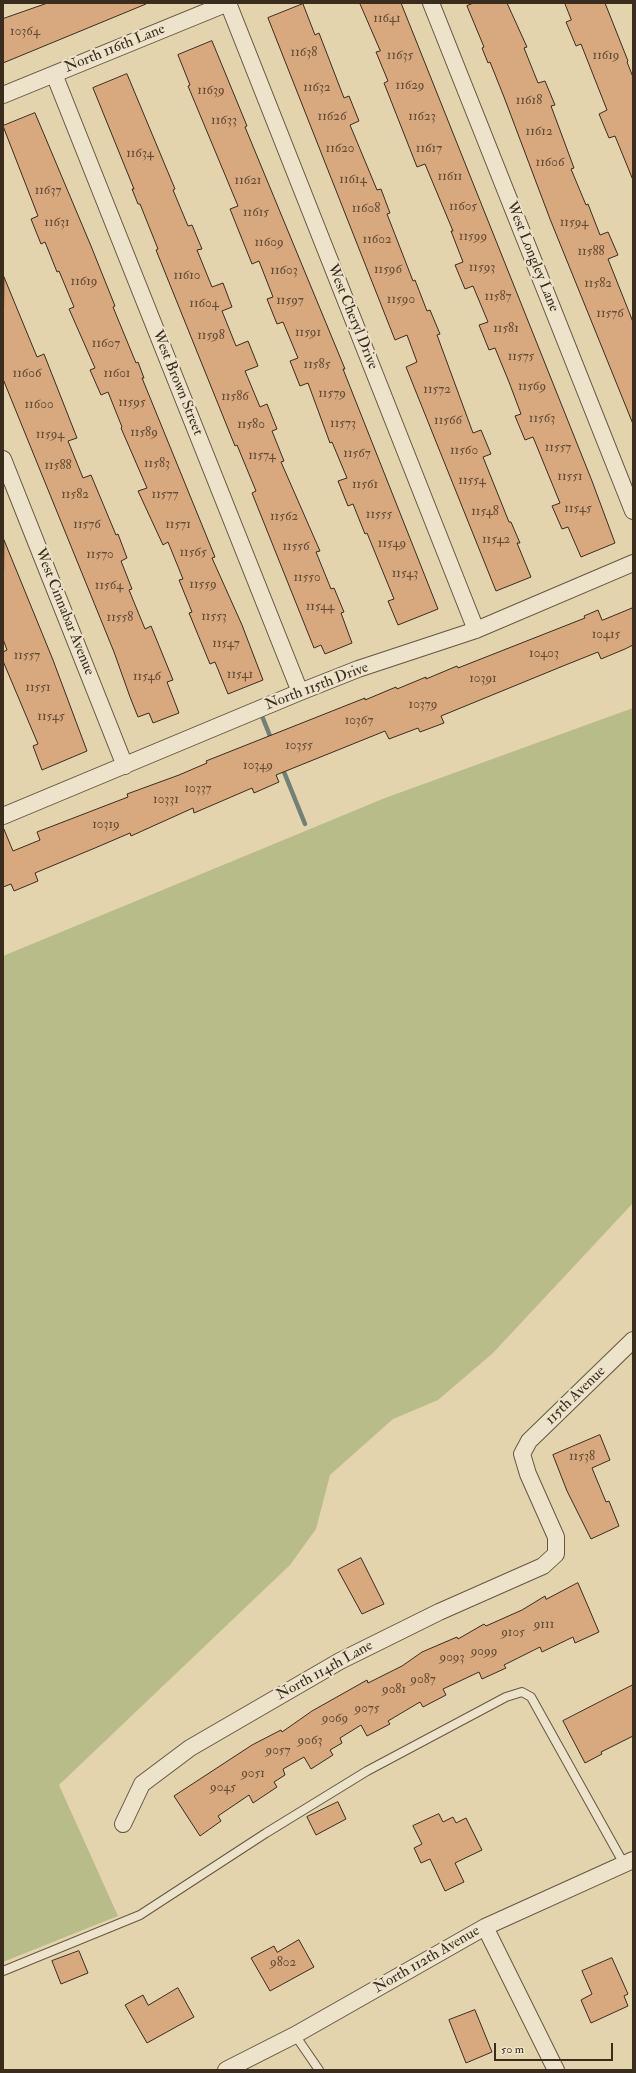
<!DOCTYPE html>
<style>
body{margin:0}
#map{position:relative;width:636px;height:2073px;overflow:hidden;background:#e4d4ae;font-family:"IM FELL Double Pica",serif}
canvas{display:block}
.frame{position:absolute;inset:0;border:4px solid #3a2d1e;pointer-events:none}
.scale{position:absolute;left:494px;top:2043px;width:119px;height:18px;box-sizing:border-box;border:2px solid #3a2d1e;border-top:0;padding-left:5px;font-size:12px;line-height:14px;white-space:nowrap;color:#3a2d1e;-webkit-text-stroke:3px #ede3ca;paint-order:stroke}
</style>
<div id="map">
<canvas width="636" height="2073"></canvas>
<div class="frame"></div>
<div class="scale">50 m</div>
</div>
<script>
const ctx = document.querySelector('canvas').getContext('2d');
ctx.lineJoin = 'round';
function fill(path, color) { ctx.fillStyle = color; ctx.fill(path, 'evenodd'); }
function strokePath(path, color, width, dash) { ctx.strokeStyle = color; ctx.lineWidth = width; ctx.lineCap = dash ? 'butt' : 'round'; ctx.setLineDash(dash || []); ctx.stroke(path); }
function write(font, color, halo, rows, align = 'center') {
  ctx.font = font + ' "IM FELL Double Pica",serif'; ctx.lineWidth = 4; ctx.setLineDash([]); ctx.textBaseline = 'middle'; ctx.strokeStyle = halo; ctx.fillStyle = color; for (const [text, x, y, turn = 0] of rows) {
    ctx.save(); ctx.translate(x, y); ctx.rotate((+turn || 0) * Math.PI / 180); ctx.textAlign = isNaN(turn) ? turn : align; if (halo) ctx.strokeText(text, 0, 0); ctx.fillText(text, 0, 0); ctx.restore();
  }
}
fill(new Path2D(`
 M 633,708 L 633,1203 L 493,1353 L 438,1400 L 393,1419 L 330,1475 L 316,1529 L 290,1565 L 59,1785 L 118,1916 L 3,1962 L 3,956 L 385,798 Z`), '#b8bc88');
strokePath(new Path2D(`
 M 260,711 L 272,741
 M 282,767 L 305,824`), '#728077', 4.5);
const building = new Path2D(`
 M 48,3 L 146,3 L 146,4 L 3,63 L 3,19 Z
 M 360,3 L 401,3 L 592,481 L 615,543 L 581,557 L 568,527 L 562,529 L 552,506 L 560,503 L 533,437 L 525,440 L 515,416 L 521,414 L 509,382 L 495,348 L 489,350 L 479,325 L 488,322 L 473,286 L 465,289 L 455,265 L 463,262 L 451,231 L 453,231 L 425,164 L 417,167 L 384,83 L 388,81 L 376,52 L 380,51 Z
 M 474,3 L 507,3 L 527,47 L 524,48 L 538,83 L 545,81 L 555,105 L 551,106 L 574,168 L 571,169 L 586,205 L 588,204 L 600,235 L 608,232 L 618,255 L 608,259 L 633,322 L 633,424 L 550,219 L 504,97 L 490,62 L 488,63 L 482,48 L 484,47 L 467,6 Z
 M 565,3 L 605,3 L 628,61 L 627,62 L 633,77 L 633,180 L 615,136 L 609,138 L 599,114 L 607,110 L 581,44 L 576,46 L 566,22 L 571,20 Z
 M 303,4 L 315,35 L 319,33 L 344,98 L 349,96 L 359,121 L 350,125 L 377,190 L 381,189 L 390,213 L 387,214 L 413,281 L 415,280 L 427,311 L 430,310 L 440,334 L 437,335 L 473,433 L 481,430 L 491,454 L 483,457 L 509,522 L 511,522 L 520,543 L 517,543 L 531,577 L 496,591 L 406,367 L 417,362 L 407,335 L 395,340 L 268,18 Z
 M 212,41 L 247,126 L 245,127 L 345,369 L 343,369 L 438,609 L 398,625 L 388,601 L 394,599 L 367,533 L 365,534 L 353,504 L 348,506 L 338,481 L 347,478 L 332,442 L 330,443 L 308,383 L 300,386 L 290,361 L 298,358 L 283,322 L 277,324 L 267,299 L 273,297 L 259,261 L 252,264 L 230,209 L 238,206 L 188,86 L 190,85 L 178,55 Z
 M 127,74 L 175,189 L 173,190 L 188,226 L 192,225 L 202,249 L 197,250 L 212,287 L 223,283 L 232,307 L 222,311 L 236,346 L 248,341 L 258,366 L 245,371 L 260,407 L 267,404 L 277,429 L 272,431 L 284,461 L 281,462 L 320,551 L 316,552 L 331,589 L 334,588 L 344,612 L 341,613 L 352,643 L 325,654 L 321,645 L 314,648 L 252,493 L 256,491 L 237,445 L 235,446 L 156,250 L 158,249 L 140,204 L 138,204 L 132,189 L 134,189 L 93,88 Z
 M 35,113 L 91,246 L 115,306 L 113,307 L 136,363 L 138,362 L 144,378 L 142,378 L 215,557 L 212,558 L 242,625 L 263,680 L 228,694 L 215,662 L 210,664 L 189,613 L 192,612 L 179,580 L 183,579 L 168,542 L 163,545 L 138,491 L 147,488 L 121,428 L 122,427 L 108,392 L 101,395 L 90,370 L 95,368 L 69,309 L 74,307 L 59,271 L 57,272 L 45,242 L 41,244 L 31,219 L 38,216 L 3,126 Z
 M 4,277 L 37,357 L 44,354 L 77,438 L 68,441 L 83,478 L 91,475 L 116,535 L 118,534 L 127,558 L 121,561 L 132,589 L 129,590 L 145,629 L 151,626 L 173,680 L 167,682 L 179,713 L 153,723 L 149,713 L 138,717 L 130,697 L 114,652 L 3,379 Z
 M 4,540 L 53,660 L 87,751 L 42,770 L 33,746 L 38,744 L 3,661 L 3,652 L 7,650 L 3,639 Z
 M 633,608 L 633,645 L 625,649 L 601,659 L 598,652 L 563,666 L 441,716 L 444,723 L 420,732 L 418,728 L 389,739 L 385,731 L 276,775 L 279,782 L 254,793 L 252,788 L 194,813 L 193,808 L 131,836 L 130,833 L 95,848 L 35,873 L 38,881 L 14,891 L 11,884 L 3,887 L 3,827 L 13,851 L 40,840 L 37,832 L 128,797 L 127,794 L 179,775 L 207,763 L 206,761 L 365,698 L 365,700 L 396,687 L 397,689 L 426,677 L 426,679 L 457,666 L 458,668 L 585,618 L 584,616 L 598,610 L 602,620 Z
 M 600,1435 L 610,1460 L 592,1468 L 606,1502 L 609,1501 L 619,1526 L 591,1539 L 567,1491 L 553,1455 Z
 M 361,1558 L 384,1604 L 362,1614 L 338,1570 Z
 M 578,1583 L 599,1632 L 575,1643 L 573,1637 L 542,1652 L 540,1647 L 504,1665 L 506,1668 L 482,1679 L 479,1672 L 443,1689 L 446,1695 L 423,1707 L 420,1702 L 388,1721 L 390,1724 L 367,1736 L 361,1725 L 340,1738 L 342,1743 L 330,1750 L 333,1755 L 311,1769 L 304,1757 L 283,1769 L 285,1775 L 274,1782 L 277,1787 L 253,1803 L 249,1795 L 218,1816 L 221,1821 L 200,1836 L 174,1796 L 252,1745 L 281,1730 L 282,1732 L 312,1711 L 367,1680 L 368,1683 L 402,1666 L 422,1652 L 457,1637 L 458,1639 L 484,1624 L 486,1626 L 522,1610 L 545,1596 L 546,1599 Z
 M 633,1685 L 633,1736 L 601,1752 L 602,1754 L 585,1763 L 563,1721 Z
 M 338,1802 L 346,1819 L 316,1835 L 307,1817 Z
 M 439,1814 L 443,1822 L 453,1817 L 456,1823 L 466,1818 L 482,1850 L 455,1863 L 464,1882 L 445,1891 L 430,1859 L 421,1863 L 414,1848 L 422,1844 L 413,1826 Z
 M 299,1940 L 314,1967 L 270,1991 L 251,1958 L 274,1946 L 277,1952 Z
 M 79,1951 L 88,1973 L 61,1984 L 52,1961 Z
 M 612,1958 L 628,1994 L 624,1996 L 628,2006 L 591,2023 L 581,2000 L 592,1994 L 582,1971 Z
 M 178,1988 L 194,2017 L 147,2043 L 125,2005 L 143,1995 L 148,2005 Z
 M 475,2010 L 492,2052 L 466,2063 L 449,2020 Z`);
fill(building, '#d8a87e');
strokePath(building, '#3a2d1e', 1);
const lane = new Path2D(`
 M 3,1971 L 140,1915 L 266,1833 L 367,1771 L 506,1697 L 522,1692 L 531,1697 L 624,1864
 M 295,2035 L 319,2070`);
const street = new Path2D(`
 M 228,3 L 476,630
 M 431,3 L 633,511
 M 54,74 L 300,692
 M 3,95 L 228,3
 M 3,459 L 125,766
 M 3,816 L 300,692 L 358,669 L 476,630 L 633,563
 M 123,1824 L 142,1784 L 190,1748 L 340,1661 L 439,1612 L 543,1566 L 556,1554 L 556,1537 L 528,1474 L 522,1454 L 529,1441 L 633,1340
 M 485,1927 L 556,2070
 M 226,2070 L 295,2035 L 485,1927 L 633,1860`);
strokePath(lane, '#645742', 10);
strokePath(street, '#645742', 18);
strokePath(lane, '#ede3ca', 8);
strokePath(street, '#ede3ca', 16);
write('13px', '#624c36', null, [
 ["11641",387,19],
 ["10364",25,32],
 ["11638",304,53],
 ["11635",400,56],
 ["11619",606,56],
 ["11629",410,86],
 ["11632",317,88],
 ["11639",211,91],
 ["11618",529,101],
 ["11626",332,117],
 ["11623",422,117],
 ["11633",224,121],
 ["11612",539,132],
 ["11620",340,149],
 ["11617",429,149],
 ["11634",140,154],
 ["11606",550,163],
 ["11611",450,177],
 ["11614",353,180],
 ["11621",248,181],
 ["11637",48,191],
 ["11605",463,207],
 ["11608",366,209],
 ["11615",256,213],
 ["11631",57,223],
 ["11594",574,223],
 ["11599",473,237],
 ["11602",377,240],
 ["11609",269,243],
 ["11588",591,252],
 ["11593",482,268],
 ["11596",388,270],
 ["11603",284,271],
 ["11610",187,276],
 ["11619",84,282],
 ["11582",598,284],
 ["11587",498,297],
 ["11590",401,300],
 ["11597",290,301],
 ["11604",204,304],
 ["11576",610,314],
 ["11581",506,329],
 ["11591",308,333],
 ["11598",211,336],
 ["11607",106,344],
 ["11575",521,357],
 ["11585",317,365],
 ["11606",27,374],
 ["11601",117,374],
 ["11569",532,387],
 ["11572",437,390],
 ["11579",332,394],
 ["11586",235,397],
 ["11595",132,403],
 ["11600",39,405],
 ["11563",542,419],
 ["11566",448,421],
 ["11573",343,424],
 ["11580",251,425],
 ["11589",144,433],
 ["11594",50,435],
 ["11557",558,448],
 ["11560",464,451],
 ["11567",357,454],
 ["11574",262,456],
 ["11583",157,464],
 ["11588",58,466],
 ["11551",570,477],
 ["11554",472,481],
 ["11561",365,485],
 ["11582",75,495],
 ["11577",165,495],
 ["11545",578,509],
 ["11548",485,512],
 ["11555",379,515],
 ["11562",284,517],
 ["11576",87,525],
 ["11571",178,525],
 ["11542",496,540],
 ["11549",392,544],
 ["11556",296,547],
 ["11565",193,553],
 ["11570",100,555],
 ["11543",405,574],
 ["11550",307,578],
 ["11559",203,585],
 ["11564",109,586],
 ["11544",320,607],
 ["11553",214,617],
 ["11558",120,618],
 ["10415",606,635],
 ["11547",226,644],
 ["10403",544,654],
 ["11557",27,656],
 ["11541",240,675],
 ["11546",147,677],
 ["10391",483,679],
 ["11551",38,688],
 ["10379",423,705],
 ["11545",51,717],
 ["10367",359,721],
 ["10355",299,746],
 ["10349",258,766],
 ["10337",198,789],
 ["10331",166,800],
 ["10319",106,825],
 ["11538",582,1457],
 ["9111",544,1625],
 ["9105",513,1633],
 ["9099",484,1652],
 ["9093",452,1658],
 ["9087",423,1680],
 ["9081",394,1690],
 ["9075",367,1709],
 ["9069",335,1719],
 ["9063",310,1741],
 ["9057",278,1751],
 ["9051",253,1774],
 ["9045",223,1788],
 ["9802",283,1963]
]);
write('15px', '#3a2d1e', '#ede3ca', [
 ["North 116th Lane",115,49,-22],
 ["West Longley Lane",532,257,68],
 ["West Cheryl Drive",352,317,68],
 ["West Brown Street",177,383,68],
 ["West Cinnabar Avenue",64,612,68],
 ["North 115th Drive",317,687,-21],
 ["115th Avenue",576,1396,-44],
 ["North 114th Lane",325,1671,-29],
 ["North 112th Avenue",427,1960,-30]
]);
</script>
